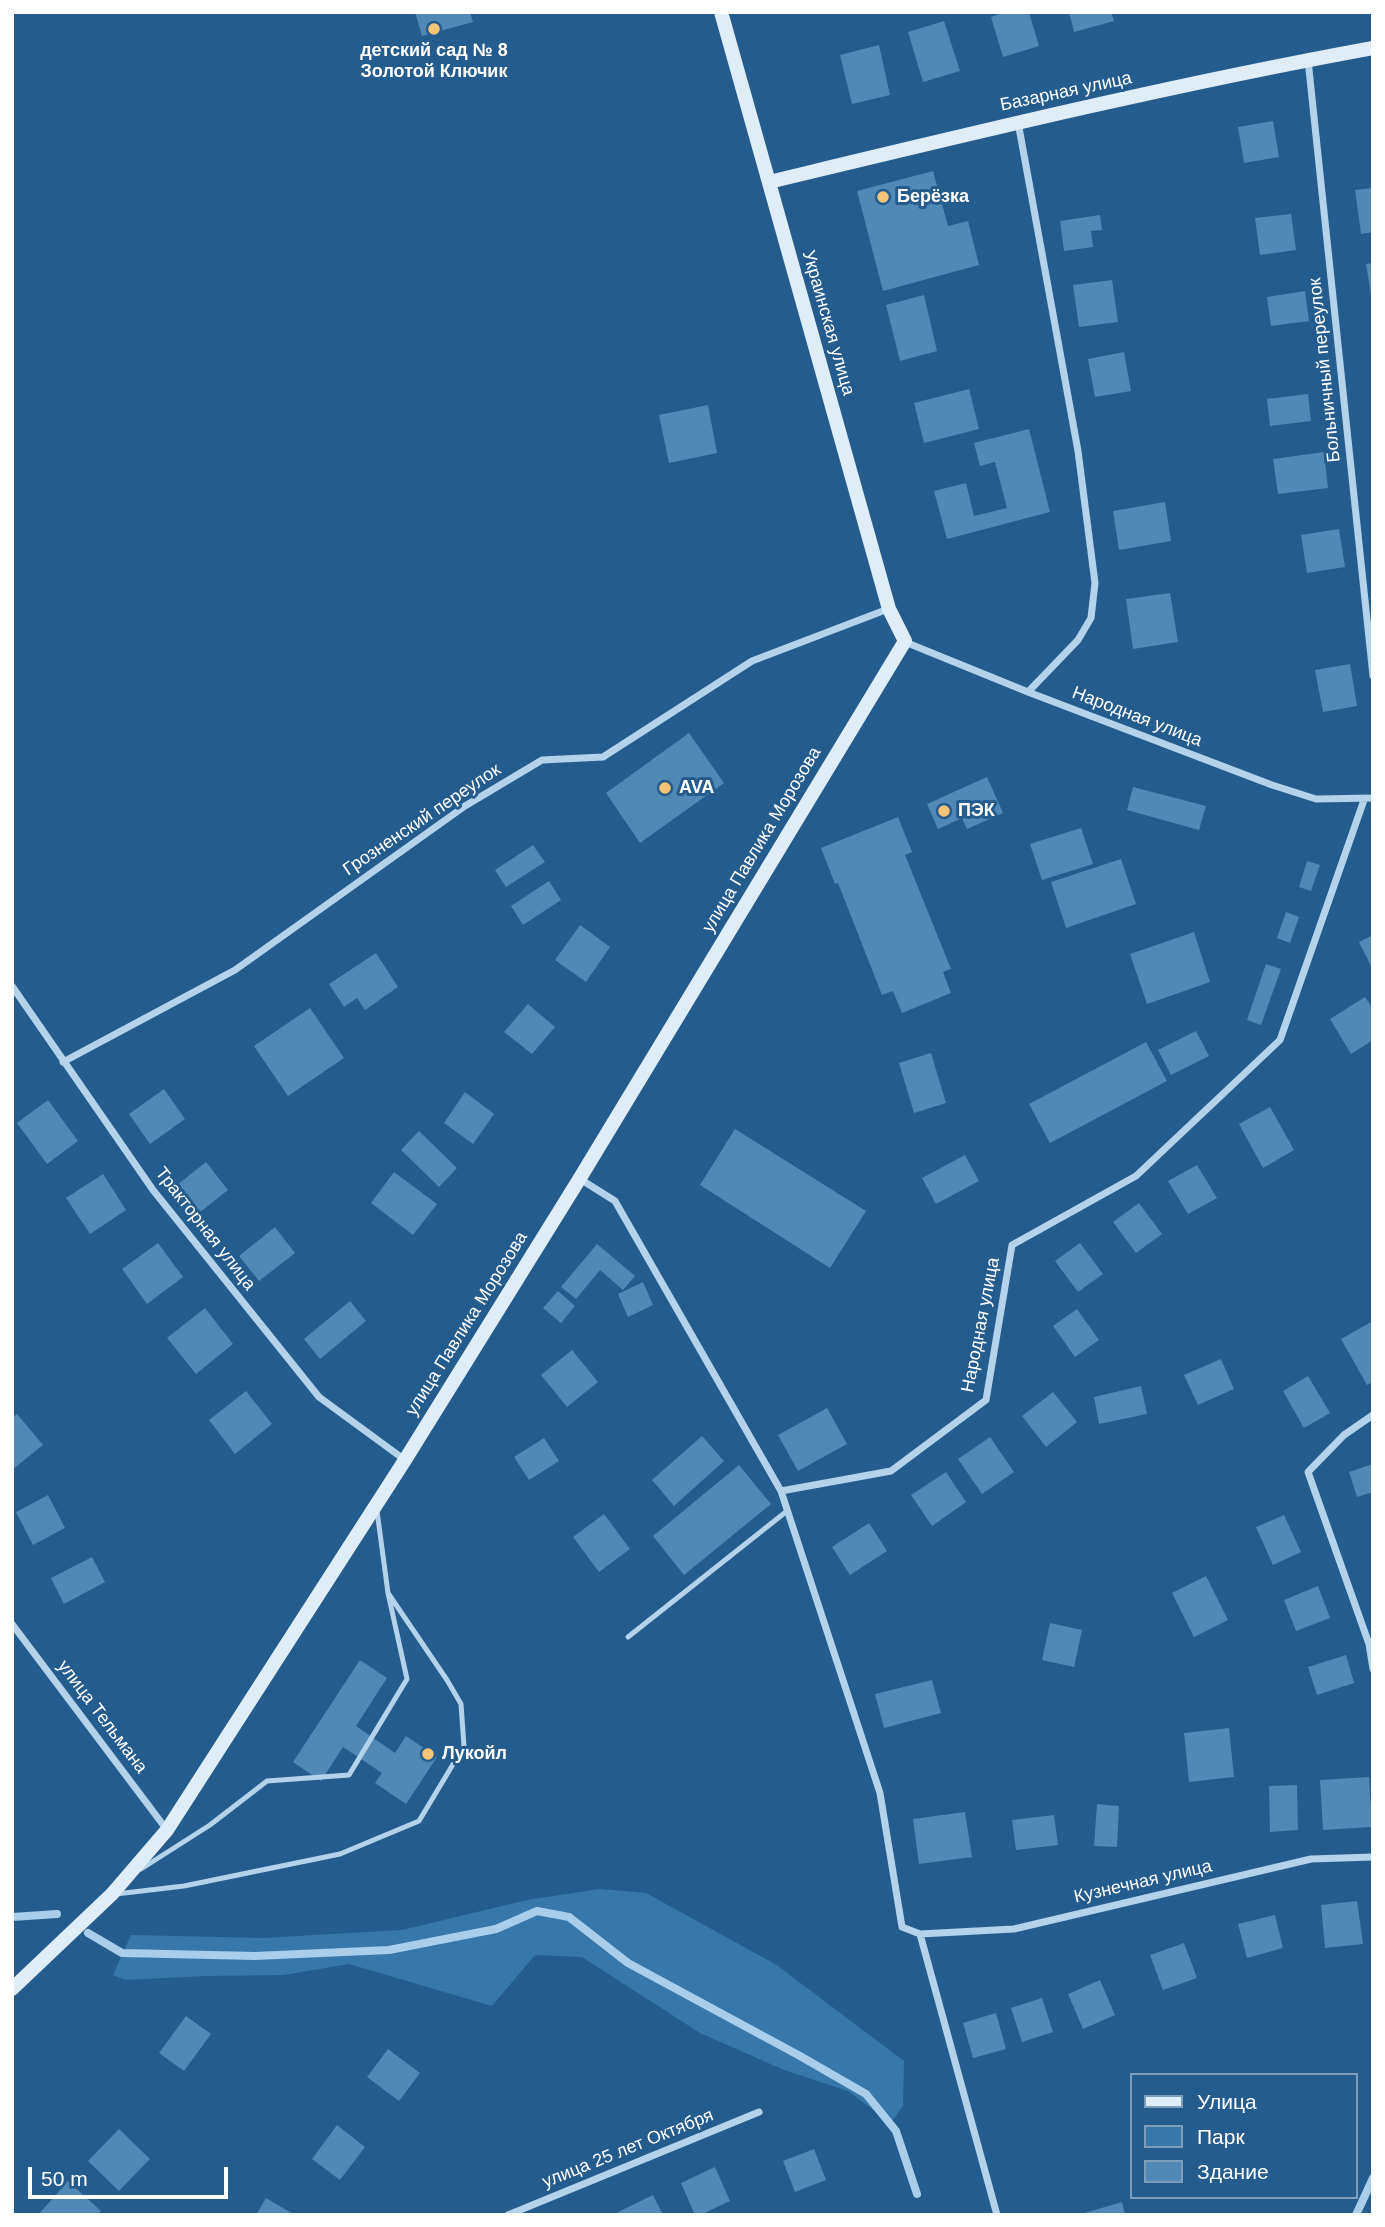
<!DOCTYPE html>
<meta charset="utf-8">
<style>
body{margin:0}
#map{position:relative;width:1385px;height:2227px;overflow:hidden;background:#245d8d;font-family:Arial,sans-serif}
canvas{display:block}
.frame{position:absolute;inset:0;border:14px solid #fff;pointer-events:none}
.legend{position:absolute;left:1130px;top:2073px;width:228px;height:126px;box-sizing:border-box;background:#245d8d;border:2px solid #7c9ebb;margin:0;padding:9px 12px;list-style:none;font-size:21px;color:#fff}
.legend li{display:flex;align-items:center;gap:14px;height:35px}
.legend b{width:35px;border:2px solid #7c9ebb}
.scale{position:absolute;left:28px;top:2167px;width:200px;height:32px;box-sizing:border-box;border:4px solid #fff;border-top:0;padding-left:9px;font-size:21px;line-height:24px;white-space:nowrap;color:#fff;-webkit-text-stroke:5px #245d8d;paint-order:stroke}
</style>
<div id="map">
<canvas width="1385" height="2227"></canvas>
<div class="frame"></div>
<ul class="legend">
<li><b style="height:9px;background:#dfedf9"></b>Улица</li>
<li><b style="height:19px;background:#3877aa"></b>Парк</li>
<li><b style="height:19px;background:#5088b6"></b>Здание</li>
</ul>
<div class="scale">50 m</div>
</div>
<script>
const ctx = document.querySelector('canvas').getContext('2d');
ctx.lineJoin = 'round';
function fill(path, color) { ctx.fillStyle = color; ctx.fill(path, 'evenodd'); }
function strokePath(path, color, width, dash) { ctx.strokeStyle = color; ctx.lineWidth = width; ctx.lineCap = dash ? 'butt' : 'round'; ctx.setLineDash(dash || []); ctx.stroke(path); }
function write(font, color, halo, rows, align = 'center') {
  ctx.font = font + ' Arial,sans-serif'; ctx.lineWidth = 6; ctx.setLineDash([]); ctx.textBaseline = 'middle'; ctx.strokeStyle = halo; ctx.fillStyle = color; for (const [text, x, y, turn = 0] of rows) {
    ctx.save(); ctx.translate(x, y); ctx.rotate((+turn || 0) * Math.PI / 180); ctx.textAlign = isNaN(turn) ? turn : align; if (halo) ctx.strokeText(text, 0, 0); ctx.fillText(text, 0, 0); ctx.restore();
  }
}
fill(new Path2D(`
 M 600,1889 L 646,1893 L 775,1964 L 904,2061 L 903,2106 L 888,2127 L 876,2112 L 848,2091 L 784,2070 L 700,2033 L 582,1957 L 535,1955 L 492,2006 L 349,1964 L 284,1975 L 206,1976 L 125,1980 L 113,1975 L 131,1935 L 263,1938 L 402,1930 L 527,1900 Z`), '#3877aa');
strokePath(new Path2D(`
 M 12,1917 L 57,1914
 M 88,1933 L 122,1953 L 255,1956 L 389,1950 L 496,1929 L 537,1911 L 569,1917 L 628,1963 L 800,2056 L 866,2094 L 896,2131 L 917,2194
 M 1356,2215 L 1373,2178`), '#a8ceec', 8);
fill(new Path2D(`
 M 415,12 L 470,12 L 473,22 L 422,36 Z
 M 1005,12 L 1029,12 L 1039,46 L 1003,57 L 991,17 Z
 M 1069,12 L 1111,12 L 1114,21 L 1074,32 Z
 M 944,21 L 960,71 L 923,82 L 908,32 Z
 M 879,45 L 890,95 L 852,104 L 840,55 Z
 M 1273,121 L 1279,157 L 1244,163 L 1238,127 Z
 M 933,171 L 948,226 L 968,221 L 979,265 L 883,291 L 857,191 Z
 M 1373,188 L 1373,232 L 1361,234 L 1355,190 Z
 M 1291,214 L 1296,250 L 1260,255 L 1255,218 Z
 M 1100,215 L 1102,230 L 1091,231 L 1093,247 L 1064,251 L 1060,221 Z
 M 1373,263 L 1373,295 L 1371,295 L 1366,264 Z
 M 1112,280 L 1118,322 L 1079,327 L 1073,285 Z
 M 1305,291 L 1309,321 L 1271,326 L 1267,297 Z
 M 924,295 L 937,351 L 900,361 L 886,305 Z
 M 1124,352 L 1131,391 L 1095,397 L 1088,359 Z
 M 969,389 L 979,429 L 924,443 L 914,403 Z
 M 1308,394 L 1311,421 L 1270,426 L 1267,399 Z
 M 708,405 L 717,453 L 669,463 L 659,415 Z
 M 1029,429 L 1050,512 L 947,539 L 934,491 L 966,483 L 974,516 L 1007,508 L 995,462 L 980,466 L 974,443 Z
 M 1324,452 L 1328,488 L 1278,494 L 1273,459 Z
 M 1165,502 L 1171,541 L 1119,550 L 1113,511 Z
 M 1339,529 L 1345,567 L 1307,573 L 1301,535 Z
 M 1170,593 L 1178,642 L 1133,649 L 1126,599 Z
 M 1350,664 L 1357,706 L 1323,712 L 1315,670 Z
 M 689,733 L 724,783 L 640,843 L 606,793 Z
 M 987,777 L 1003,813 L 967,829 L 962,818 L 938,829 L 927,804 Z
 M 1133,787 L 1206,806 L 1199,830 L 1127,810 Z
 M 898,817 L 912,852 L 905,855 L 951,969 L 943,972 L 951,993 L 902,1013 L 893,991 L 882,995 L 838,883 L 835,884 L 821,848 Z
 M 1081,828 L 1093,864 L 1042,880 L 1030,844 Z
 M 533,845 L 545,862 L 506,887 L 495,870 Z
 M 1121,859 L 1136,904 L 1066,928 L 1051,882 Z
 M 1307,861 L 1320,865 L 1311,891 L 1299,887 Z
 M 549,881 L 561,900 L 523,925 L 511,906 Z
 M 1286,912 L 1299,917 L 1290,943 L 1277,938 Z
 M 580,925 L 610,947 L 586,982 L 555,960 Z
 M 1194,932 L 1210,982 L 1147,1004 L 1130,954 Z
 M 1373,935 L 1373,970 L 1359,942 Z
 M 376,953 L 398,987 L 365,1010 L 357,998 L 344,1007 L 329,984 Z
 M 1266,964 L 1281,969 L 1261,1025 L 1247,1020 Z
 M 1365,997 L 1373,1009 L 1373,1040 L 1351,1054 L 1330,1019 Z
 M 528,1004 L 555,1027 L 532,1054 L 504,1032 Z
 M 310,1008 L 344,1058 L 288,1096 L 254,1046 Z
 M 1196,1031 L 1209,1056 L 1171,1075 L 1158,1050 Z
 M 1146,1042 L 1167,1081 L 1050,1143 L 1029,1104 Z
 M 931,1053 L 946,1103 L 914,1113 L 899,1063 Z
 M 164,1089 L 185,1119 L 150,1144 L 129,1114 Z
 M 465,1092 L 494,1114 L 473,1144 L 444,1123 Z
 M 48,1100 L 78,1141 L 47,1164 L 17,1123 Z
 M 1270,1107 L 1294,1150 L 1263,1168 L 1239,1124 Z
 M 735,1129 L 866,1211 L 830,1268 L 700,1185 Z
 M 419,1131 L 457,1168 L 439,1187 L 401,1150 Z
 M 965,1155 L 979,1181 L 936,1204 L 922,1178 Z
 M 206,1162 L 228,1190 L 199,1213 L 177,1185 Z
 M 1197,1165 L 1217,1198 L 1188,1214 L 1168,1181 Z
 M 394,1172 L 437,1204 L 413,1235 L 371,1203 Z
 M 103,1174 L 126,1210 L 90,1234 L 66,1198 Z
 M 1139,1203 L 1162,1234 L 1136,1253 L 1113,1222 Z
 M 275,1227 L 295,1253 L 259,1281 L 239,1256 Z
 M 158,1243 L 183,1277 L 147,1304 L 122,1269 Z
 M 1080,1243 L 1103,1274 L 1078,1292 L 1055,1261 Z
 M 597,1244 L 635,1276 L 623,1290 L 600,1270 L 576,1299 L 561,1287 Z
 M 643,1282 L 653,1305 L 628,1317 L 618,1294 Z
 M 558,1291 L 575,1306 L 561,1323 L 543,1308 Z
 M 350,1301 L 366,1321 L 320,1359 L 304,1339 Z
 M 205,1308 L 233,1344 L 196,1374 L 167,1338 Z
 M 1077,1309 L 1099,1340 L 1075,1357 L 1053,1326 Z
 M 1373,1321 L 1373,1382 L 1367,1385 L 1341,1339 Z
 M 572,1350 L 598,1382 L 567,1407 L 541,1375 Z
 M 1221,1359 L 1234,1389 L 1198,1405 L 1184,1375 Z
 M 1308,1376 L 1330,1413 L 1304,1428 L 1283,1391 Z
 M 1141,1386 L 1147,1414 L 1099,1424 L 1094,1397 Z
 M 246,1391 L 272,1424 L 235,1454 L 209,1420 Z
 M 1053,1392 L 1077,1422 L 1046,1447 L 1022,1416 Z
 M 827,1408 L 847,1444 L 798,1471 L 778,1435 Z
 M 17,1414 L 43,1445 L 12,1470 L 12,1418 Z
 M 702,1436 L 724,1461 L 674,1506 L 652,1480 Z
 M 990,1437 L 1014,1472 L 982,1494 L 958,1459 Z
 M 544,1438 L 559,1461 L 529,1480 L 514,1457 Z
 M 1373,1464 L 1373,1492 L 1357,1497 L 1349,1472 Z
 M 739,1465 L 771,1504 L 684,1575 L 653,1536 Z
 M 946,1472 L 966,1502 L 932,1526 L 911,1495 Z
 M 48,1495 L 65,1528 L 33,1545 L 16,1512 Z
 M 604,1514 L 630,1549 L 599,1572 L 573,1537 Z
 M 1284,1515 L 1301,1552 L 1273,1565 L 1256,1527 Z
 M 869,1523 L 887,1551 L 850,1575 L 832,1547 Z
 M 92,1557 L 105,1582 L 64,1604 L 51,1578 Z
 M 1206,1576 L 1228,1620 L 1194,1637 L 1172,1593 Z
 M 1318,1586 L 1330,1618 L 1296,1631 L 1284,1600 Z
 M 1050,1623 L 1082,1630 L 1074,1667 L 1042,1660 Z
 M 1346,1655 L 1354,1683 L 1317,1695 L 1308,1667 Z
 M 360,1660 L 387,1678 L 356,1726 L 395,1753 L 406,1736 L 437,1757 L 406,1804 L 375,1783 L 382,1773 L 343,1747 L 321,1781 L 293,1762 Z
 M 932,1680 L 941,1713 L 884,1728 L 875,1694 Z
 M 1229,1728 L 1234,1777 L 1189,1782 L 1184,1733 Z
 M 1369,1777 L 1372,1827 L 1323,1830 L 1320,1780 Z
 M 1297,1785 L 1298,1830 L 1270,1832 L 1269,1786 Z
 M 1097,1804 L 1119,1806 L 1117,1847 L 1094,1846 Z
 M 965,1812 L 972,1857 L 919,1864 L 913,1819 Z
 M 1054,1815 L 1058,1845 L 1016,1850 L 1012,1820 Z
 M 1357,1901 L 1363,1944 L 1325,1948 L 1321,1905 Z
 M 1275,1915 L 1283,1948 L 1247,1958 L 1238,1924 Z
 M 1184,1943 L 1197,1978 L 1163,1990 L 1150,1955 Z
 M 1100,1980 L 1115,2015 L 1083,2029 L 1068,1994 Z
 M 1042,1998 L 1053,2032 L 1022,2042 L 1011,2008 Z
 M 996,2013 L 1006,2049 L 973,2058 L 963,2023 Z
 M 186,2016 L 211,2034 L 184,2071 L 159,2053 Z
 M 388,2049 L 420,2073 L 399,2101 L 367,2077 Z
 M 337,2125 L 365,2147 L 340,2180 L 312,2159 Z
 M 119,2129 L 150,2159 L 119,2191 L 88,2161 Z
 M 814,2149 L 826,2180 L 795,2192 L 783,2161 Z
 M 715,2167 L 730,2201 L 700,2215 L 695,2215 L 681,2183 Z
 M 68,2181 L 101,2211 L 97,2215 L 38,2215 Z
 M 653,2195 L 663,2215 L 612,2215 Z
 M 266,2198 L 295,2215 L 256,2215 Z
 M 1122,2202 L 1125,2215 L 1081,2215 L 1081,2214 Z`), '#5088b6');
strokePath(new Path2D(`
 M 628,1637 L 787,1511
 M 141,1869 L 210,1825 L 267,1781 L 349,1775 L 407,1679 L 388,1593 L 377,1511
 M 116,1894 L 184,1886 L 340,1854 L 419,1821 L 464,1746 L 461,1704 L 447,1680 L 388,1593`), '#b3d2eb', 5);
strokePath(new Path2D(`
 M 1308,60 L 1373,676
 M 1018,122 L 1078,451 L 1095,583 L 1091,618 L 1078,640 L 1028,692
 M 905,642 L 1028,692 L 1272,785 L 1316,799 L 1373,798
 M 12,986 L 153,1190 L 319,1397 L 405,1460
 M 63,1062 L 235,970 L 465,806 L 542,760 L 603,757 L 752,661 L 888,609
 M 580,1179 L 615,1201 L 781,1491 L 891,1471 L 986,1400 L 1012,1245 L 1136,1176 L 1280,1040 L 1364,800
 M 1373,1415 L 1344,1435 L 1308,1472 L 1369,1644 L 1373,1669
 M 781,1491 L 880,1793 L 902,1927 L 920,1934 L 997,2215
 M 12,1624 L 167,1830
 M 920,1934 L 1014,1929 L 1311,1859 L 1373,1857
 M 508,2215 L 759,2112`), '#b3d2eb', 7);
strokePath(new Path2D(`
 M 769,182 C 969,134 1170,85 1373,48
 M 12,1989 L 112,1894 L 167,1830 L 405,1460 L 580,1178 L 905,641 L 889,609 L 721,12`), '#dfedf9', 14);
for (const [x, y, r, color] of [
 [434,29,7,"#f6c477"],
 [883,197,7,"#f6c477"],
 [665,788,7,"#f6c477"],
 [944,811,7,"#f6c477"],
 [428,1754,7,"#f6c477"]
]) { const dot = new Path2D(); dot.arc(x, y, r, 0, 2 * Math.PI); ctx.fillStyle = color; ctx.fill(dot); strokePath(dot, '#245d8d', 2.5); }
write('bold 18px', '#fff', '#245d8d', [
 ["детский сад № 8",434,51,"center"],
 ["Золотой Ключик",434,72,"center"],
 ["Берёзка",897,197],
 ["AVA",679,788],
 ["ПЭК",958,811],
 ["Лукойл",442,1754]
], 'left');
write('18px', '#fff', '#245d8d', [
 ["Базарная улица",1066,92,-12],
 ["Украинская улица",828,323,74],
 ["Больничный переулок",1325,370,-96],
 ["Народная улица",1137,717,21],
 ["Грозненский переулок",422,820,-34],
 ["улица Павлика Морозова",762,840,-59],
 ["Тракторная улица",205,1229,52],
 ["улица Павлика Морозова",467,1324,-58],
 ["Народная улица",981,1325,-79],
 ["улица Тельмана",102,1717,53],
 ["Кузнечная улица",1143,1882,-13],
 ["улица 25 лет Октября",628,2149,-22]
]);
</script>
